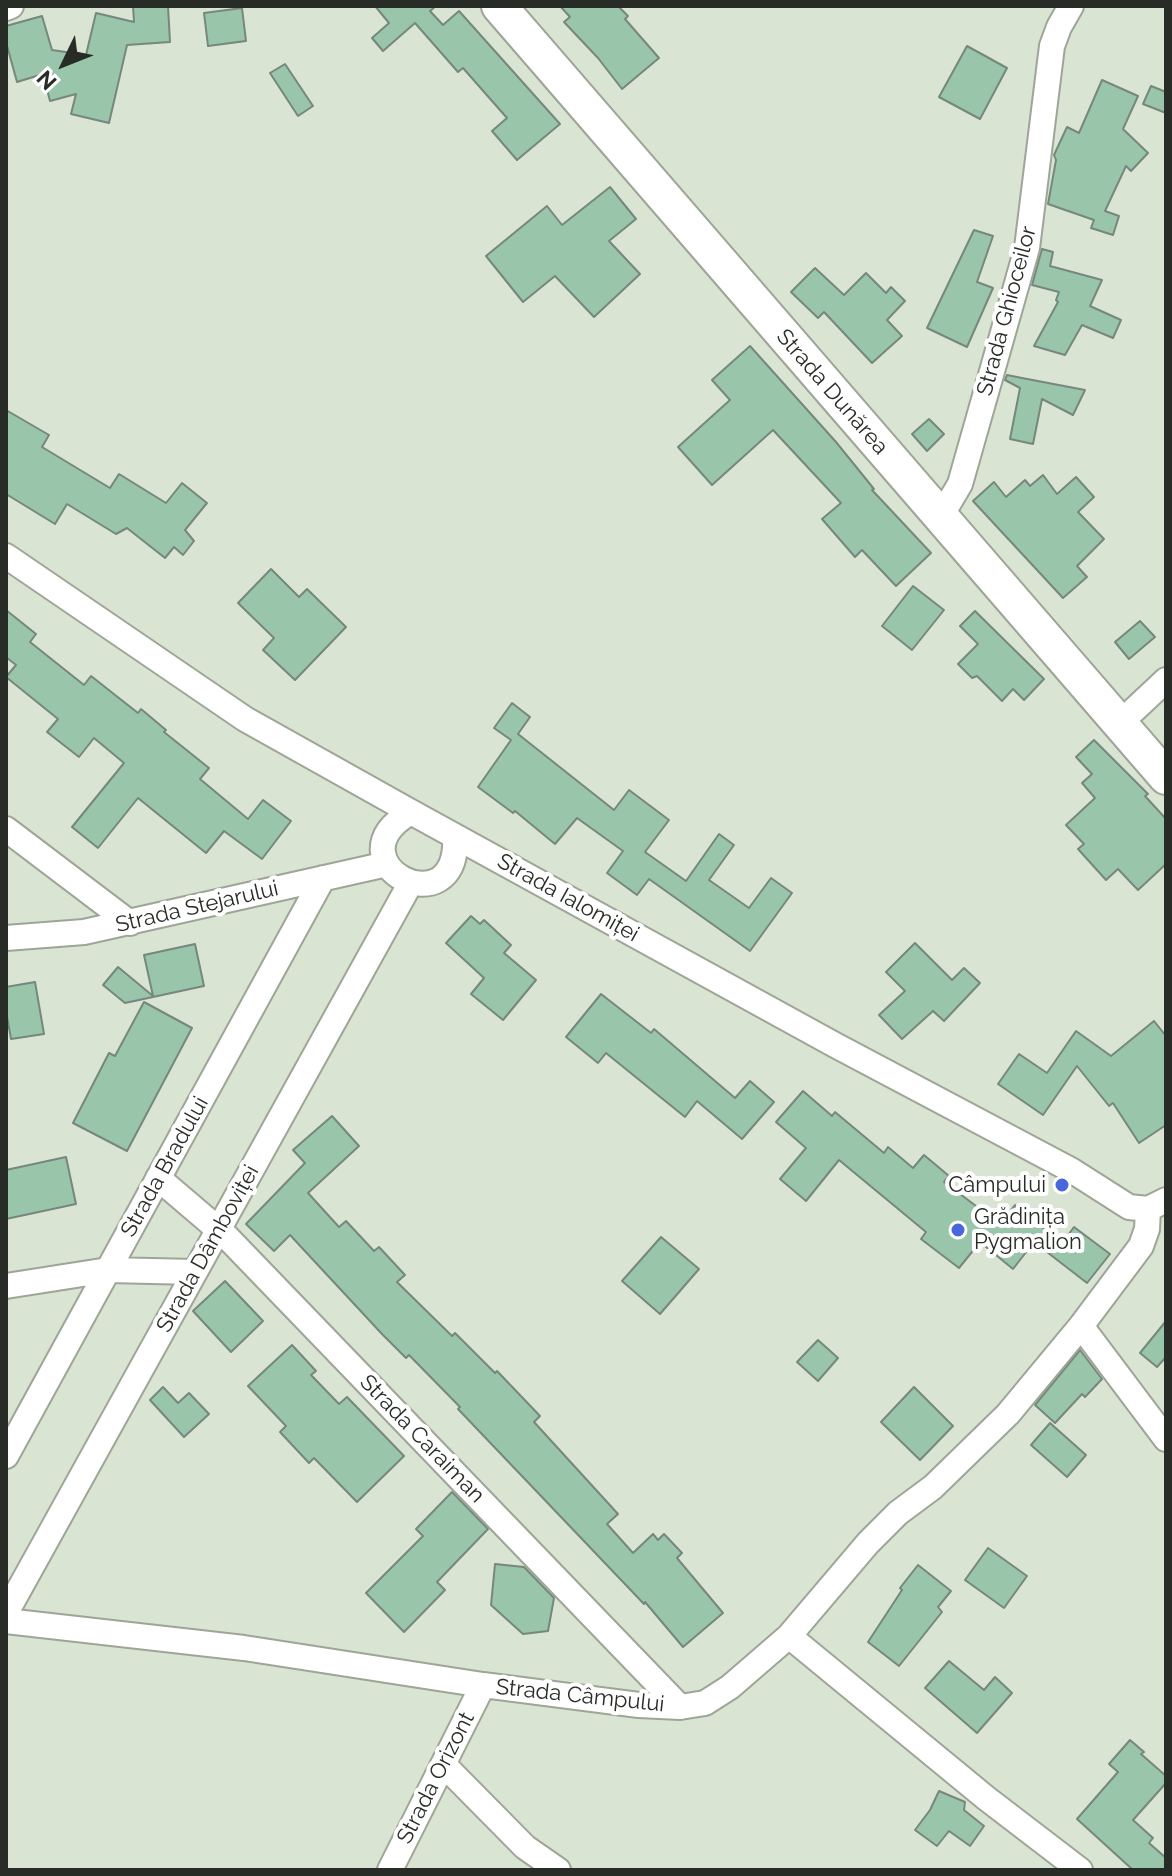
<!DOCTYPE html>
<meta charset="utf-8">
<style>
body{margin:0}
#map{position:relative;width:1172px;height:1876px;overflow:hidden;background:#dae4d3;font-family:Raleway,sans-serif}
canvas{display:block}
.frame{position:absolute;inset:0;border:8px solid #282c26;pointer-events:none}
.north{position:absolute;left:24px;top:24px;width:80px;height:80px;-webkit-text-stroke:6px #fff;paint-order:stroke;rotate:227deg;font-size:22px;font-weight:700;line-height:32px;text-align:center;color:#282c26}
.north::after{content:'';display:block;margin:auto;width:28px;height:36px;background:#282c26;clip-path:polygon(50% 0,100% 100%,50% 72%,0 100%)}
</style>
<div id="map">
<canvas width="1172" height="1876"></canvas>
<div class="frame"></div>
<div class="north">N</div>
</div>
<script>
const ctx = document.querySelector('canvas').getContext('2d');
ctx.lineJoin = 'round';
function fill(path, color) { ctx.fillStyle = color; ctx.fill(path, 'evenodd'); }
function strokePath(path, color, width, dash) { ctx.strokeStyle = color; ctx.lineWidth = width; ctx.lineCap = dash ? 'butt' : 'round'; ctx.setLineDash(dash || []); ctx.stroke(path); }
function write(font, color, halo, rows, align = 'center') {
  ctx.font = font + ' Raleway,sans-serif'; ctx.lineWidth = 8; ctx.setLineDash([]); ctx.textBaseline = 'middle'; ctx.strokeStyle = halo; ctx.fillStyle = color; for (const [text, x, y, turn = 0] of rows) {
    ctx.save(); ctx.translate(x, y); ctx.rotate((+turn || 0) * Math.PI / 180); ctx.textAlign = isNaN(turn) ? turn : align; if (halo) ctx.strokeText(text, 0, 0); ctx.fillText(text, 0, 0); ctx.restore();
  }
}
const building = new Path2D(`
 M 133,6 L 168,6 L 170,42 L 127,45 L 109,123 L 71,114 L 76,94 L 50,101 L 43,74 L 17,82 L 6,42 L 6,26 L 42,16 L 52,50 L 86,55 L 96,13 L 134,22 Z
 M 375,6 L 436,6 L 430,11 L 443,25 L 459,11 L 560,124 L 517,160 L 492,131 L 507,118 L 463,68 L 458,72 L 415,23 L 383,51 L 372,38 L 389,23 Z
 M 560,6 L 618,6 L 628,16 L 625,19 L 659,58 L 622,89 L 598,58 L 564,22 L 570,17 Z
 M 242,8 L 246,41 L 208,46 L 204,13 Z
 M 967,46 L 1007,68 L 980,119 L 939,97 Z
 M 285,64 L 313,106 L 298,116 L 270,73 Z
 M 1102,80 L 1138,96 L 1123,129 L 1148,153 L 1131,171 L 1126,166 L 1105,211 L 1119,216 L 1113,235 L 1091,228 L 1094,220 L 1048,204 L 1056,160 L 1054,155 L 1067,127 L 1079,133 Z
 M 1151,86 L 1166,92 L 1166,113 L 1143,104 Z
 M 610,187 L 636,219 L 609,241 L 640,274 L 594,317 L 555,276 L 523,302 L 486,256 L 547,206 L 562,225 Z
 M 974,230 L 993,236 L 977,282 L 993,288 L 967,347 L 927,328 Z
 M 1042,249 L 1053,252 L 1050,266 L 1102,280 L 1090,306 L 1121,320 L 1113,338 L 1082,325 L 1065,355 L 1034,346 L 1058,302 L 1056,300 L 1059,292 L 1032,285 Z
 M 815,268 L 844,295 L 866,273 L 886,293 L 891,287 L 905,301 L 887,320 L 902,336 L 872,363 L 824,312 L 818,318 L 791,292 Z
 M 750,346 L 836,442 L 874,489 L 872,490 L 931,553 L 896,586 L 862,550 L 855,557 L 822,519 L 841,503 L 773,430 L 712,485 L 678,447 L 730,400 L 712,380 Z
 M 1007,375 L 1022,378 L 1085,390 L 1073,415 L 1042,399 L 1033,444 L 1010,439 L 1020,388 L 1005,380 Z
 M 6,410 L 49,435 L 42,447 L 110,488 L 119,474 L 166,503 L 182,483 L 207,503 L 185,530 L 194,541 L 183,555 L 174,547 L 165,558 L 127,528 L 116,534 L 67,504 L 55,524 L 6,494 Z
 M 929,419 L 944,434 L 927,451 L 912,434 Z
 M 1043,475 L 1057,494 L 1076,477 L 1094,497 L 1078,512 L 1104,539 L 1077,566 L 1087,577 L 1063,598 L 973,501 L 994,482 L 1006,497 L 1025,480 L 1030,486 Z
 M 271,569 L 299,597 L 307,589 L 346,627 L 295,680 L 263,650 L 274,638 L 238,603 Z
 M 913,586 L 944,610 L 912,650 L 882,626 Z
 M 6,610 L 36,634 L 30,642 L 84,685 L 91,676 L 138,713 L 141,709 L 166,730 L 164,732 L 209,768 L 200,779 L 248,819 L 263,800 L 291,821 L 262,859 L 224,831 L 206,853 L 138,798 L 98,848 L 72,827 L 124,763 L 94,738 L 79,757 L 47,732 L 58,719 L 6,677 L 16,665 L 6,657 Z
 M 975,611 L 1044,679 L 1024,700 L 1013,689 L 1002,701 L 977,676 L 972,678 L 958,664 L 978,644 L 960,626 Z
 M 1140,621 L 1155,637 L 1129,659 L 1115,642 Z
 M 512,703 L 530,717 L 518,734 L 614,810 L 629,790 L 669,820 L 645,852 L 686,881 L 719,834 L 734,845 L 709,880 L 749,908 L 771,878 L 792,893 L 750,951 L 649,879 L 637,895 L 607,873 L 623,851 L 577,818 L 555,844 L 515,811 L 513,813 L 478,787 L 511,740 L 494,728 Z
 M 1094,740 L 1148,794 L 1145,796 L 1166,819 L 1166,864 L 1138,890 L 1118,869 L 1106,880 L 1078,849 L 1084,844 L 1066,825 L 1095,798 L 1082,783 L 1092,774 L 1076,757 Z
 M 471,916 L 480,924 L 484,920 L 511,945 L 504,953 L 536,980 L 503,1020 L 471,994 L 484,978 L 446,943 Z
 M 915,943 L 952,980 L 964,968 L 980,983 L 944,1021 L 933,1011 L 902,1039 L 879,1015 L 905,991 L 886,972 Z
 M 195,944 L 204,986 L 125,1003 L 103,985 L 118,967 L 153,996 L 144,955 Z
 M 35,982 L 44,1034 L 11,1039 L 6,1011 L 6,987 Z
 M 601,994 L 651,1033 L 654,1029 L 735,1098 L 750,1081 L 774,1102 L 742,1139 L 697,1101 L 685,1117 L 606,1053 L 598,1063 L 566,1037 Z
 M 144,1002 L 192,1028 L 127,1151 L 73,1123 L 109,1053 L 115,1056 Z
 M 1154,1021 L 1166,1036 L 1166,1125 L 1139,1143 L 1113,1103 L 1109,1106 L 1077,1066 L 1043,1115 L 998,1084 L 1019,1054 L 1047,1073 L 1076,1031 L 1111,1056 Z
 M 803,1091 L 832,1116 L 835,1112 L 884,1153 L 888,1147 L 913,1168 L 924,1155 L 949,1176 L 944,1182 L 1000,1224 L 1015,1205 L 1062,1243 L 1074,1227 L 1110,1254 L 1087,1283 L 1034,1242 L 1013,1269 L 980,1242 L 959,1268 L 921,1239 L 926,1232 L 839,1160 L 806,1201 L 780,1179 L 806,1148 L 776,1122 Z
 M 332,1116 L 359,1146 L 308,1193 L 339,1227 L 346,1221 L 374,1251 L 379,1247 L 405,1275 L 397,1282 L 452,1336 L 455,1333 L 495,1373 L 497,1371 L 540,1416 L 534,1422 L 618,1514 L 607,1524 L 633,1553 L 653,1534 L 658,1540 L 664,1534 L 682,1553 L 677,1558 L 723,1613 L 683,1647 L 645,1602 L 644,1604 L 458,1409 L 460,1407 L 409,1355 L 406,1358 L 382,1334 L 290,1235 L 274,1251 L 246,1224 L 305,1163 L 293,1150 Z
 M 66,1157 L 76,1204 L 6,1219 L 6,1170 Z
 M 661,1237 L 699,1269 L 660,1314 L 622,1281 Z
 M 225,1281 L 263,1321 L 231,1352 L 193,1311 Z
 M 1166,1321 L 1166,1357 L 1157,1367 L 1140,1353 Z
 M 818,1340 L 838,1358 L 818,1381 L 797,1362 Z
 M 292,1345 L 316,1371 L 311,1375 L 339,1404 L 347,1397 L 404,1456 L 357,1502 L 314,1458 L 309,1463 L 280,1432 L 286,1426 L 248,1386 Z
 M 1080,1350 L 1102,1379 L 1085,1397 L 1082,1394 L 1055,1423 L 1035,1405 Z
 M 163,1387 L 178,1403 L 189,1393 L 209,1414 L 184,1437 L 150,1400 Z
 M 914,1387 L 953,1426 L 920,1460 L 881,1422 Z
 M 1050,1423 L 1086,1455 L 1067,1477 L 1031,1445 Z
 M 452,1492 L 488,1529 L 437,1582 L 445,1590 L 404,1632 L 366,1593 L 423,1536 L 416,1529 Z
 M 988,1548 L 1027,1576 L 1004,1608 L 965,1580 Z
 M 495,1564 L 524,1567 L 554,1598 L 548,1631 L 523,1634 L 491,1605 Z
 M 918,1565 L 951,1591 L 938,1607 L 942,1612 L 899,1666 L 868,1642 L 902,1590 L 900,1588 Z
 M 949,1661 L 984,1690 L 995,1677 L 1012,1693 L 977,1733 L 925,1688 Z
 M 1130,1740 L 1144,1752 L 1141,1754 L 1166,1776 L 1166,1783 L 1133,1820 L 1153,1838 L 1149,1843 L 1166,1858 L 1166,1870 L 1133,1870 L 1077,1819 L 1118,1772 L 1109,1764 Z
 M 939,1791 L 965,1802 L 964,1810 L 984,1826 L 970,1846 L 949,1831 L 937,1846 L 915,1830 L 930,1810 Z`);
fill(building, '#99c5ab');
strokePath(building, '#76877d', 2);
const street = new Path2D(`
 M 6,8 L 11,6
 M 940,518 L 960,484 L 1027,248 L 1052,46 L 1059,27 L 1071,6
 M 6,556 L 245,719 L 411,812 L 835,1045 L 1071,1170 L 1129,1207 L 1148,1209 L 1166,1200
 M 1119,724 L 1166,680
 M 411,812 C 326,862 460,932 455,836
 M 6,829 L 130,923
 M 6,938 L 84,932 L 387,864
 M 158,1178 L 226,1236 L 680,1707
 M 6,1286 L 108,1270 L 195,1272
 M 1081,1326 L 1166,1439
 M 6,1456 L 323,878
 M 6,1613 L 410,884
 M 6,1621 L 244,1648 L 483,1685 L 639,1705 L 680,1707 L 705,1703 L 730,1687 L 789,1636 L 868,1543 L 898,1513 L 933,1487 L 1008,1414 L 1081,1326 L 1141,1246 L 1147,1229 L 1148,1209
 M 789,1636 L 986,1798 L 1080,1870
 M 444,1765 L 525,1847 L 558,1870
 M 390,1870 L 483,1685`);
const secondary = new Path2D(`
 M 499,6 L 1166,777`);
strokePath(street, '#9da696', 28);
strokePath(secondary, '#9da696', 38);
strokePath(street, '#fff', 24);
strokePath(secondary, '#fff', 34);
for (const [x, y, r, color] of [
 [1062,1185,8,"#4966da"],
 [958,1230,8,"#4966da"]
]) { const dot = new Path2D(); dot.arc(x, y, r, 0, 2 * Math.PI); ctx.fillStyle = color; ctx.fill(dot); strokePath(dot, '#fff', 3); }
write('22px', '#282c26', '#fff', [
 ["Strada Ghioceilor",1007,311,-75],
 ["Strada Dunărea",832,392,49],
 ["Strada Ialomiței",568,898,29],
 ["Strada Stejarului",197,907,-13],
 ["Strada Bradului",165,1167,-61],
 ["Strada Dâmboviței",208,1249,-61],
 ["Strada Caraiman",422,1439,46],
 ["Strada Câmpului",580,1696,6],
 ["Strada Orizont",436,1778,-63]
]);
write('22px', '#282c26', '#fff', [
 ["Câmpului",1046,1185],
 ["Grădinița",974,1217,"left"],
 ["Pygmalion",974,1242,"left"]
], 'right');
</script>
